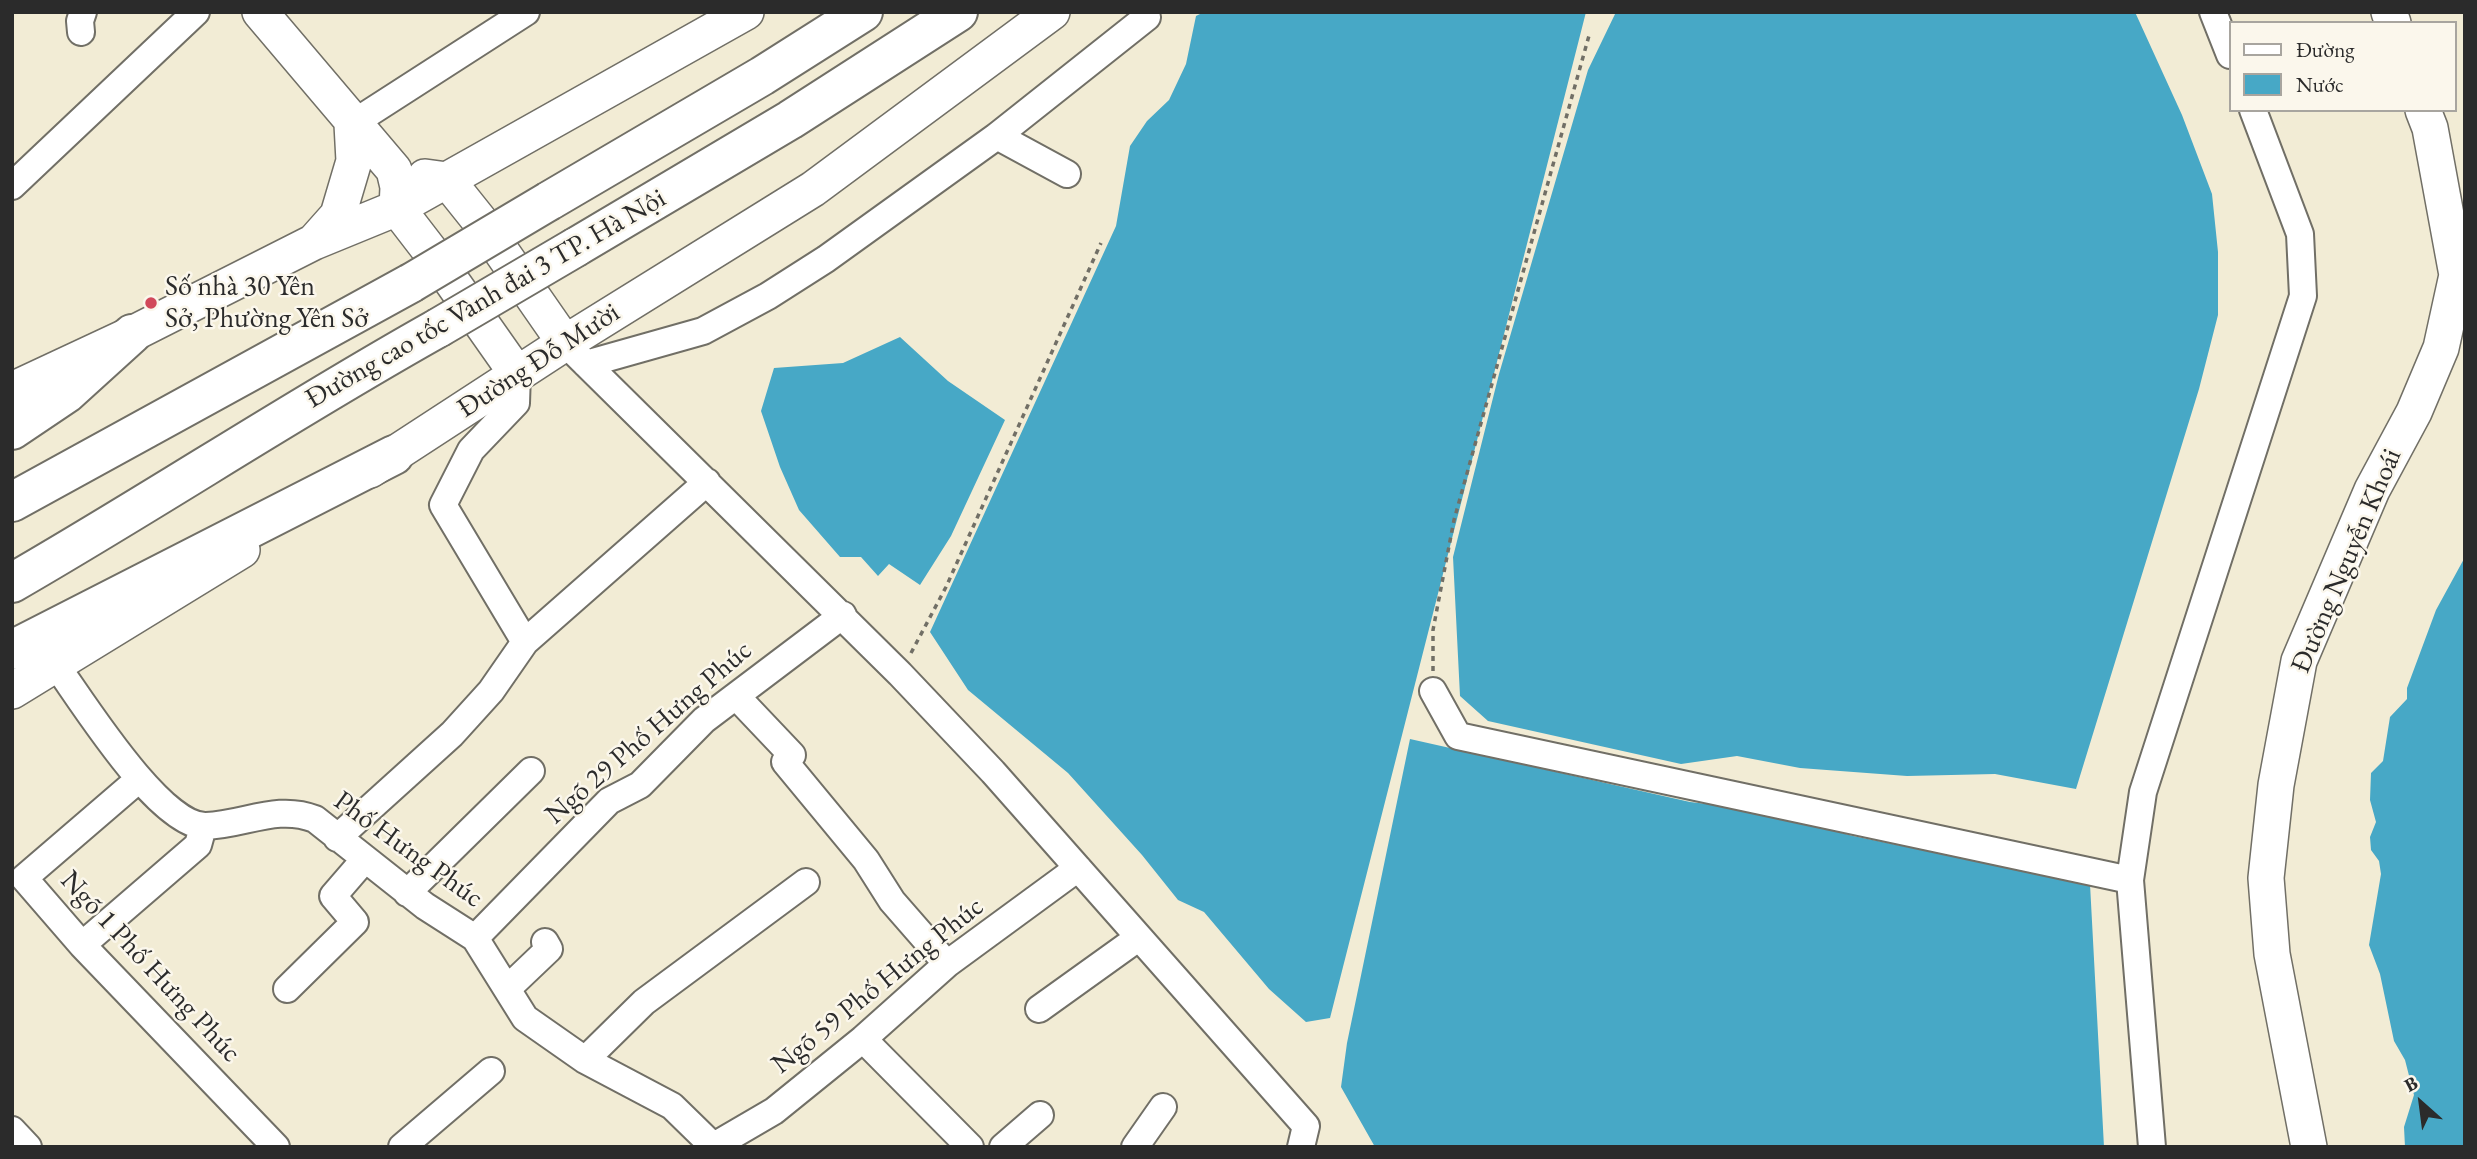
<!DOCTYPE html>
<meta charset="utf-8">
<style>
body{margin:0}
#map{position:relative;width:2477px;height:1159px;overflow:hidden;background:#f2ecd5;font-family:"EB Garamond",serif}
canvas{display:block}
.frame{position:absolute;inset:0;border:14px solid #2b2b2b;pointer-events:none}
.legend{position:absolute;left:2229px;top:21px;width:228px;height:91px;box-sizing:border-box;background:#fbf7ec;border:2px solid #a8a59f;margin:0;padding:9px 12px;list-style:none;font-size:21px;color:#2b2b2b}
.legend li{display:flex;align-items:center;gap:14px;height:35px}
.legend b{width:35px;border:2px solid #a8a59f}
.north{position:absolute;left:2386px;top:1068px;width:70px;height:70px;-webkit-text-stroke:5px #fbf7ec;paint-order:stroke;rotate:332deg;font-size:19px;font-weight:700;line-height:28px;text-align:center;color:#2b2b2b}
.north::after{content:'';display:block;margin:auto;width:24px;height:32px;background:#2b2b2b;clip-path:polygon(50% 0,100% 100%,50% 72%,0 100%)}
</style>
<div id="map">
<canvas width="2477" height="1159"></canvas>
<div class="frame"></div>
<ul class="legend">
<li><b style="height:9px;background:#fff"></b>Đường</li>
<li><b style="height:19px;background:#47a8c6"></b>Nước</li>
</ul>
<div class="north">B</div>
</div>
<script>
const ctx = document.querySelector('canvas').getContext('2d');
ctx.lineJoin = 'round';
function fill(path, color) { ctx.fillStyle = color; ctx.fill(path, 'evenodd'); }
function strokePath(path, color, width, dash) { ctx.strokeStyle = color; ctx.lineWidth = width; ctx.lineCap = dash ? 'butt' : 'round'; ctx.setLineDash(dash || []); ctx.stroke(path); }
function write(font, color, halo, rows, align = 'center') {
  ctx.font = font + ' "EB Garamond",serif'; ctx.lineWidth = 5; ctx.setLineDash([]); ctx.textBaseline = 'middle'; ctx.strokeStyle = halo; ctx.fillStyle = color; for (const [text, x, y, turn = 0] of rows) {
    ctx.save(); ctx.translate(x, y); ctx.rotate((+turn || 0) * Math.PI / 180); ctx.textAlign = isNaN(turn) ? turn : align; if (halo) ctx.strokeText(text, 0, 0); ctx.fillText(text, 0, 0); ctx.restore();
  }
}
fill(new Path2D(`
 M 1204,12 L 1586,12 L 1330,1018 L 1306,1022 L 1269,989 L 1204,912 L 1178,900 L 1142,855 L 1068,773 L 968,690 L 930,632 L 1116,226 L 1130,146 L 1147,121 L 1169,100 L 1186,64 L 1196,16 Z
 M 1616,12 L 2135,12 L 2182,115 L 2212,194 L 2218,252 L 2218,315 L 2199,389 L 2076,789 L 1995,774 L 1907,776 L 1800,768 L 1737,756 L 1681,764 L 1488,721 L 1460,696 L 1453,557 L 1499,374 L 1588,70 Z
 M 900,337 L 948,381 L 1005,420 L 951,536 L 920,585 L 889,564 L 878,576 L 861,557 L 840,557 L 799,510 L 780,467 L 761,411 L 774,368 L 843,363 Z
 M 2465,557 L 2465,1147 L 2405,1147 L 2404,1127 L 2414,1095 L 2405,1060 L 2394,1041 L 2380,974 L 2369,945 L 2381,874 L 2379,861 L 2371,850 L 2370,837 L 2376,822 L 2370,800 L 2371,773 L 2383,761 L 2390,717 L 2407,699 L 2407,688 L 2436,610 Z
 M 1410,739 L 1690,802 L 1757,810 L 1853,836 L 2090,884 L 2104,1147 L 1375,1147 L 1341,1087 L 1347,1043 Z`), '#47a8c6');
const minor = new Path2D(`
 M 2213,12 L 2230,55
 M 81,32 L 80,21 L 83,12
 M 352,124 L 526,12
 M 997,136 L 1067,174
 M 12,186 L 196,12
 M 565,343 L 900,674 L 993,772 L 1306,1126 L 1301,1147
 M 586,364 L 703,331 L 768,296 L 826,259 L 997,136 L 1147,17
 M 517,374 L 516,403 L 471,450 L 443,505 L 525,642
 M 56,665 C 82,701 160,827 206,826 C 244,825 277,804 315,819 L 425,906 L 475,938 L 525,1018 L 585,1060 L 672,1106 L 714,1147
 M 1433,691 L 1458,736 L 2130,880
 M 736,696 L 792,755 L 785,762 L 866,860 L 892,901 L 947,964
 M 138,780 L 24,878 L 82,945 L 276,1147
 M 337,838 L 452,734 L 491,691 L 525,642 L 707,482
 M 407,893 L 531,771
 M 475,938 L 609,801 L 640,785 L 704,720 L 843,615
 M 82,945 L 198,845 L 203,827
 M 287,989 L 355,922 L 333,896 L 365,859
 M 507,989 L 549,949 L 545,942
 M 1039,1009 L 1138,938
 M 863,1039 L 970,1147
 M 585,1060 L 644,1002 L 806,882
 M 12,1130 L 28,1147
 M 714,1146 L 774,1111 L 863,1039 L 947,964 L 1078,868
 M 402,1147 L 491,1071
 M 1003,1147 L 1040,1115
 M 1135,1147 L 1163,1107
 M 2152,1147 L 2130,880 L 2143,792 L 2303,296 L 2300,234 L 2253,110`);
const major = new Path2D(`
 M 260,12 L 394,170 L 398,187 L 397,208 L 434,256 L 517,374
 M 2389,12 L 2393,23
 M 425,177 L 447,180 L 483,225 L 565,343
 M 314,242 L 338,215 L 354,161 L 352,124
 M 12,390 L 132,334 L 314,242 L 397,208 L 746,12
 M 370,470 L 565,343 L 813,189 L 1052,12
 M 12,691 L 242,550
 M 2309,1147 L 2272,954 L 2266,878 L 2276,785 L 2299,661 L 2372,490 L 2414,412 L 2441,348 L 2457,275 L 2430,128 L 2423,110`);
const highway = new Path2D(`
 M 549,201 L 762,76 L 863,12
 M 576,247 L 790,120 L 958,12
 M 12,430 L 67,393 L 132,334
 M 12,502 L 411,283
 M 12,583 C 156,500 293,409 438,328
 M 12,650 L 394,455`);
strokePath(minor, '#716f66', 30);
strokePath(major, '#716f66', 38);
strokePath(highway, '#716f66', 42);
strokePath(new Path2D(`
 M 911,653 L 946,587 L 1101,243
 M 1433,671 L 1433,630 L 1454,520 L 1590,32`), '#716f66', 3.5, [5, 5]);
strokePath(minor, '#fff', 26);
strokePath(major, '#fff', 35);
strokePath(highway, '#fff', 38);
const highwayBridge = new Path2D(`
 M 411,283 L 549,201
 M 438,328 L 576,247`);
strokePath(highwayBridge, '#716f66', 42, []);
strokePath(highwayBridge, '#fff', 38);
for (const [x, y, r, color] of [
 [151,303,7,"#d1495b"]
]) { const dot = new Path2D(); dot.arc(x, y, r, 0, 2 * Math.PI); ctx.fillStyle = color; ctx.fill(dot); strokePath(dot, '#fbf7ec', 2.5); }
write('28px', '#2b2b2b', '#fbf7ec', [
 ["Số nhà 30 Yên",165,287],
 ["Sở, Phường Yên Sở",165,319]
], 'left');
write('28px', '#2b2b2b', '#fbf7ec', [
 ["Đường cao tốc Vành đai 3 TP. Hà Nội",486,299,-30],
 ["Đường Đỗ Mười",539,361,-33],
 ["Đường Nguyễn Khoái",2347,561,-67],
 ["Ngõ 29 Phố Hưng Phúc",649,733,-41],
 ["Phố Hưng Phúc",408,850,36],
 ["Ngõ 1 Phố Hưng Phúc",150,967,47],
 ["Ngõ 59 Phố Hưng Phúc",878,986,-39]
]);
</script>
